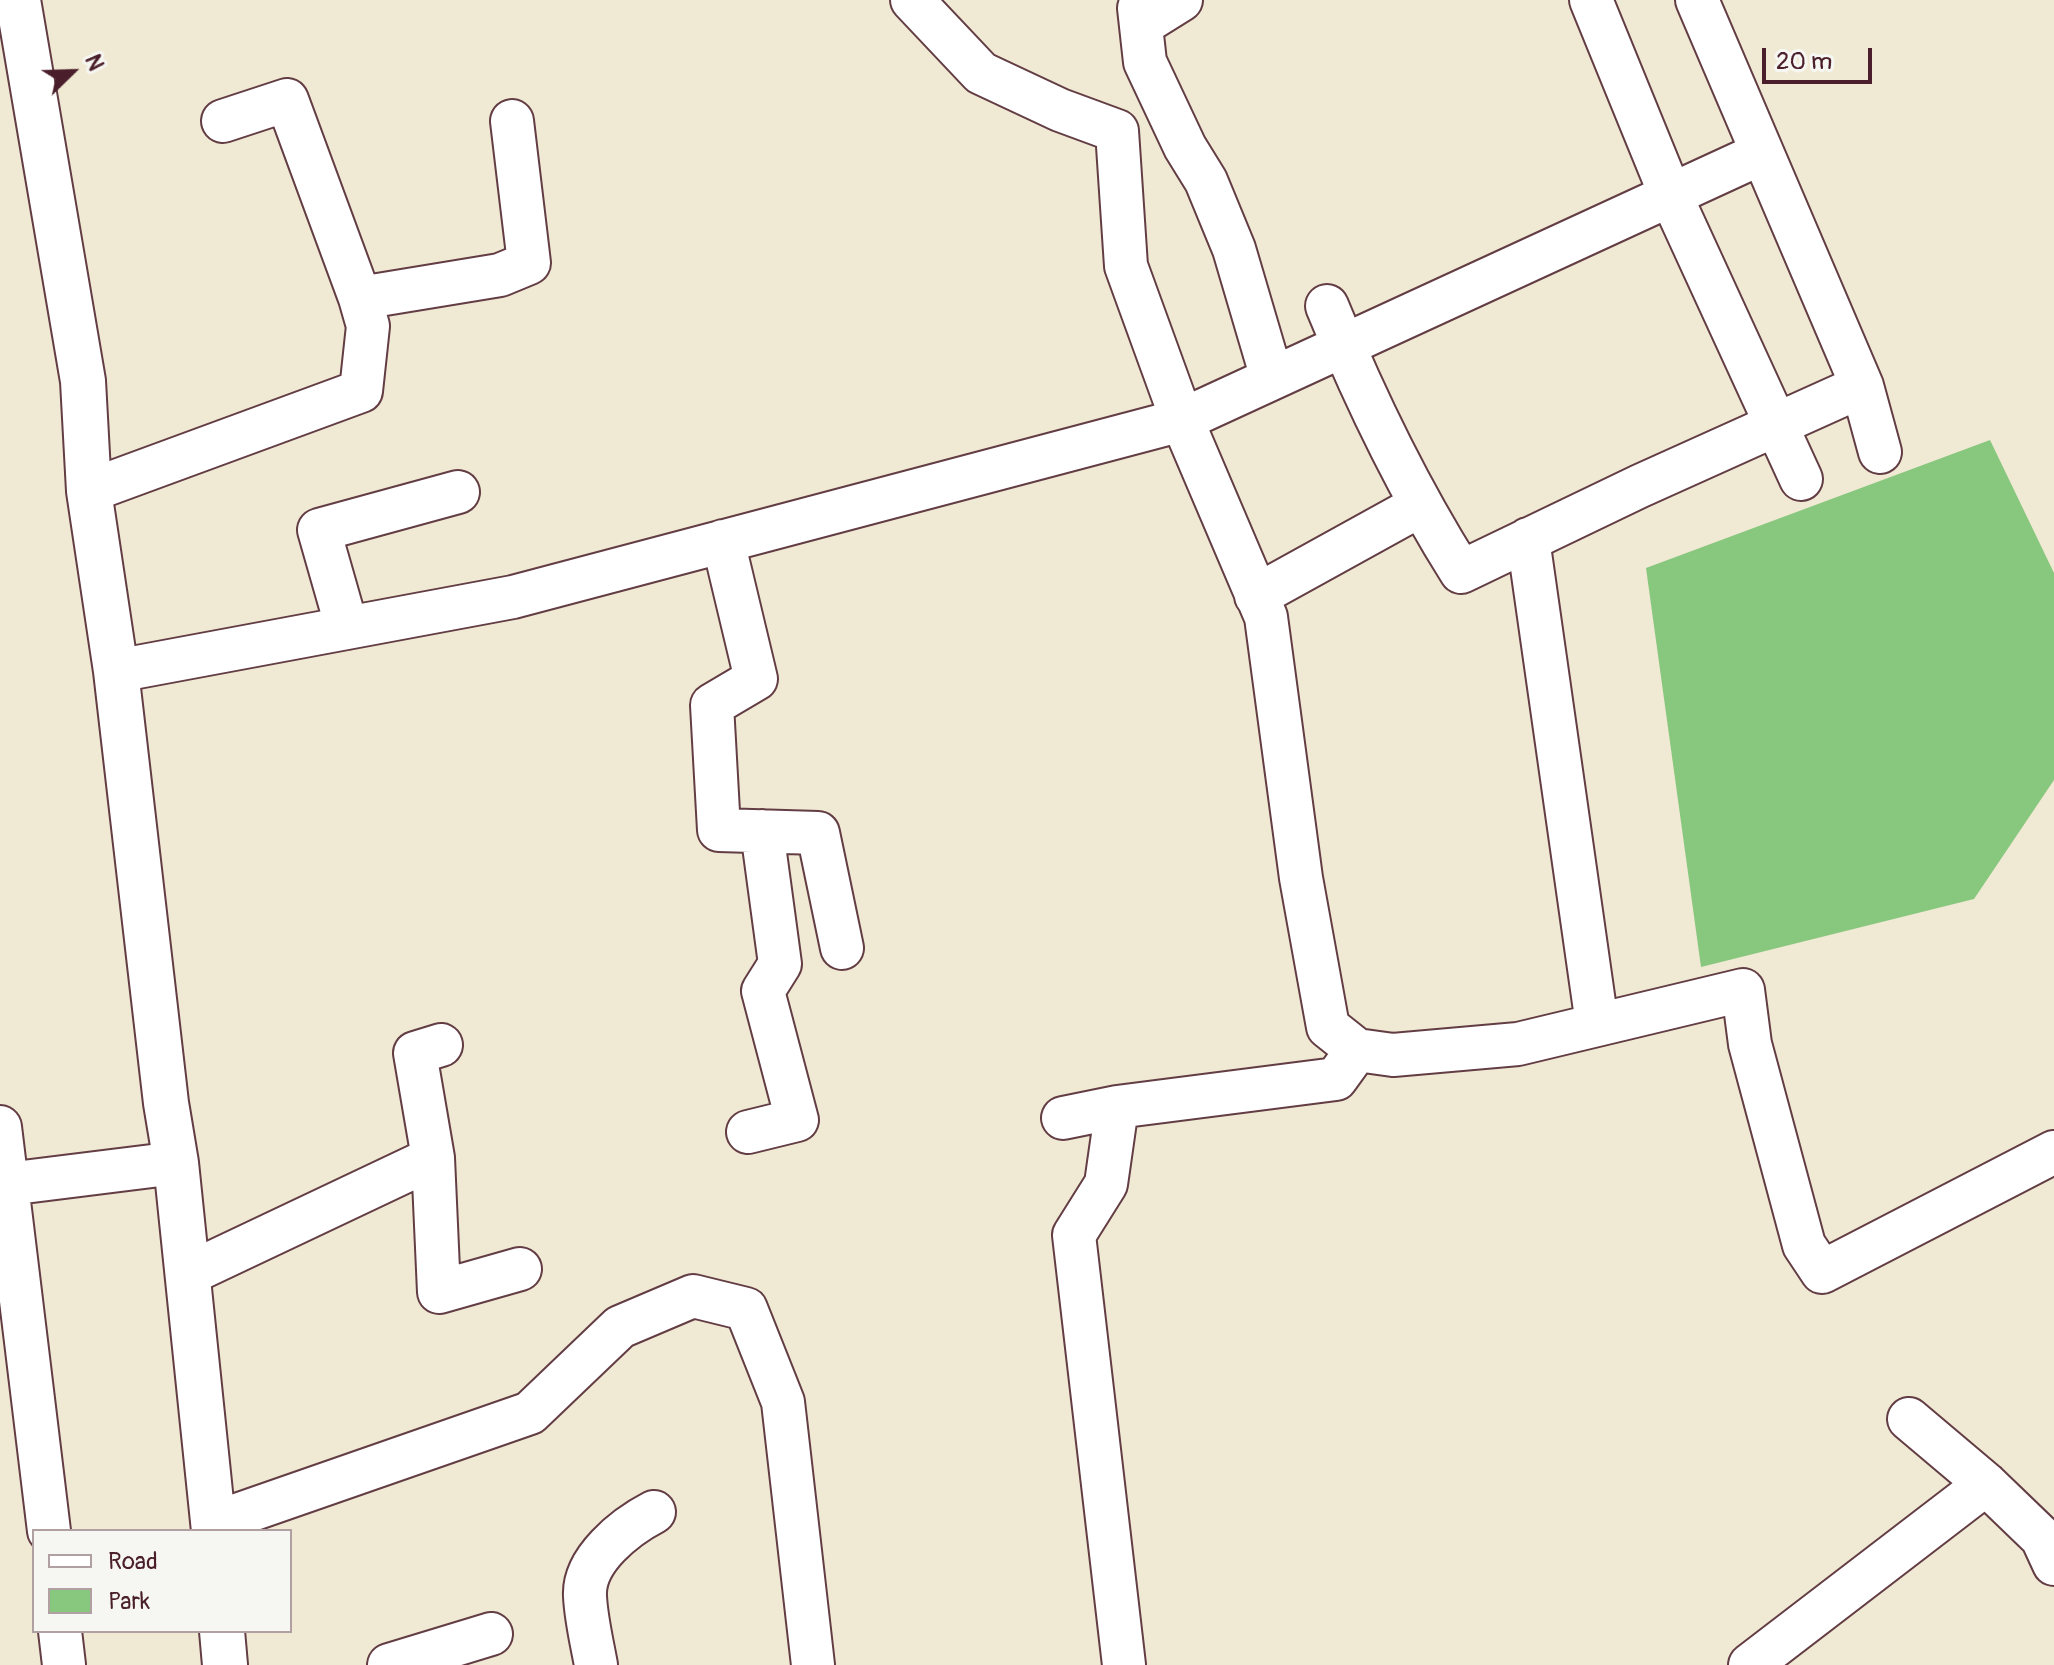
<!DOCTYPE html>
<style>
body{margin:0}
#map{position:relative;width:2054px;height:1665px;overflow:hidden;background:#f0e9d4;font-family:Pangolin,sans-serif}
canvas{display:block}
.legend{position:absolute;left:32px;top:1529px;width:260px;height:104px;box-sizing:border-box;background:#f6f6f2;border:2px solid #b1a0a2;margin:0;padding:10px 14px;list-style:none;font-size:24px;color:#4a1f2b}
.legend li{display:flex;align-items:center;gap:16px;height:40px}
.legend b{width:40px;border:2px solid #b1a0a2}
.north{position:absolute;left:32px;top:32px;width:80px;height:80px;-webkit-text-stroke:6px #f6f6f2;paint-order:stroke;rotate:67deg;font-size:22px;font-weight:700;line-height:32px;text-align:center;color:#4a1f2b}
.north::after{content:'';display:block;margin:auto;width:28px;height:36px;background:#4a1f2b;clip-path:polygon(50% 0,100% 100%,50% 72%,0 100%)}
.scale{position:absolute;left:1762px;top:48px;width:110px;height:36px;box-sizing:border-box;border:4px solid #4a1f2b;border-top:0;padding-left:10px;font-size:24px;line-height:28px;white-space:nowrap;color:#4a1f2b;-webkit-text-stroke:6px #f6f6f2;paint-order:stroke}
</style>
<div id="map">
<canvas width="2054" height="1665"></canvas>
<ul class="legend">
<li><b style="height:10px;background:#fff"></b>Road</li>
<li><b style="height:22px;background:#88c77e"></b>Park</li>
</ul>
<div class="north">N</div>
<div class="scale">20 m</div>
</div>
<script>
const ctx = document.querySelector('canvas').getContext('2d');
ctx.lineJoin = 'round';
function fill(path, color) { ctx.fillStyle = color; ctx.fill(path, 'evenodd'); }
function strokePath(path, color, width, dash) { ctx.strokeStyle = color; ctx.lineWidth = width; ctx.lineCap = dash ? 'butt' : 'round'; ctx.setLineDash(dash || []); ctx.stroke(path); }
fill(new Path2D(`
 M 1990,440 L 2054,573 L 2054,780 L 1974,899 L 1701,967 L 1646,568 Z`), '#88c77e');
const minor = new Path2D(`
 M 912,0 L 981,73 L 1060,110 L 1117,131 L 1126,266 L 1182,420 L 1266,617 L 1301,878 L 1328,1027 L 1357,1050 L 1393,1055 L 1518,1044 L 1743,990 L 1750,1044 L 1804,1245 L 1822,1272 L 2054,1152
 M 1142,0 L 1139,8 L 1145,62 L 1185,147 L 1206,181 L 1234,249 L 1272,378
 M 1591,0 L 1671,196 L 1801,479
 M 1697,0 L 1862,386 L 1880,452
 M 1141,25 L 1181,0
 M 223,121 L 287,100 L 360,298
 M 1327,306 C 1365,399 1408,488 1461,572 L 1640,486 L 1862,386
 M 89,491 L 361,391 L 368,326 L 360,298 L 500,275 L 529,263 L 512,121
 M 1528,539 L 1597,1024
 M 723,541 L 756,679 L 712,705 L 719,830 L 818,833 L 842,948
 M 1256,596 L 1419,506
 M 347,628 L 319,530 L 458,492
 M 116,671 L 513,597 L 1182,420 L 1762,153
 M 441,1045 L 415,1053 L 433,1158 L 439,1292 L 520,1269
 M 1117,1107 L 1106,1184 L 1074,1235 L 1124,1665
 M 1063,1118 L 1117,1107 L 1336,1079 L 1357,1050
 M 0,1127 L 49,1531
 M 748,1132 L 797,1120 L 763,991 L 780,964 L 762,831
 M 0,1185 L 176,1163
 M 188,1274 L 433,1158
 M 1909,1419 L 1986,1484 L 2042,1538 L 2054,1564
 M 214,1523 L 530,1413 L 620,1327 L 693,1296 L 746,1309 L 783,1402 L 813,1665
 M 60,1631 L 64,1665
 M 389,1665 L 491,1634
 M 596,1665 C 592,1643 586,1619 585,1596 C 583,1560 625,1527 654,1512
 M 1750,1665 L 1986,1484`);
const tertiary = new Path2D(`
 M 18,0 L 83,381 L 89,491 L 116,671 L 166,1103 L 176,1163 L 214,1531
 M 222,1631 L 225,1665`);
strokePath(minor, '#633d44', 46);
strokePath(tertiary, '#633d44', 48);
strokePath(minor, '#fff', 42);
strokePath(tertiary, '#fff', 44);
</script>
